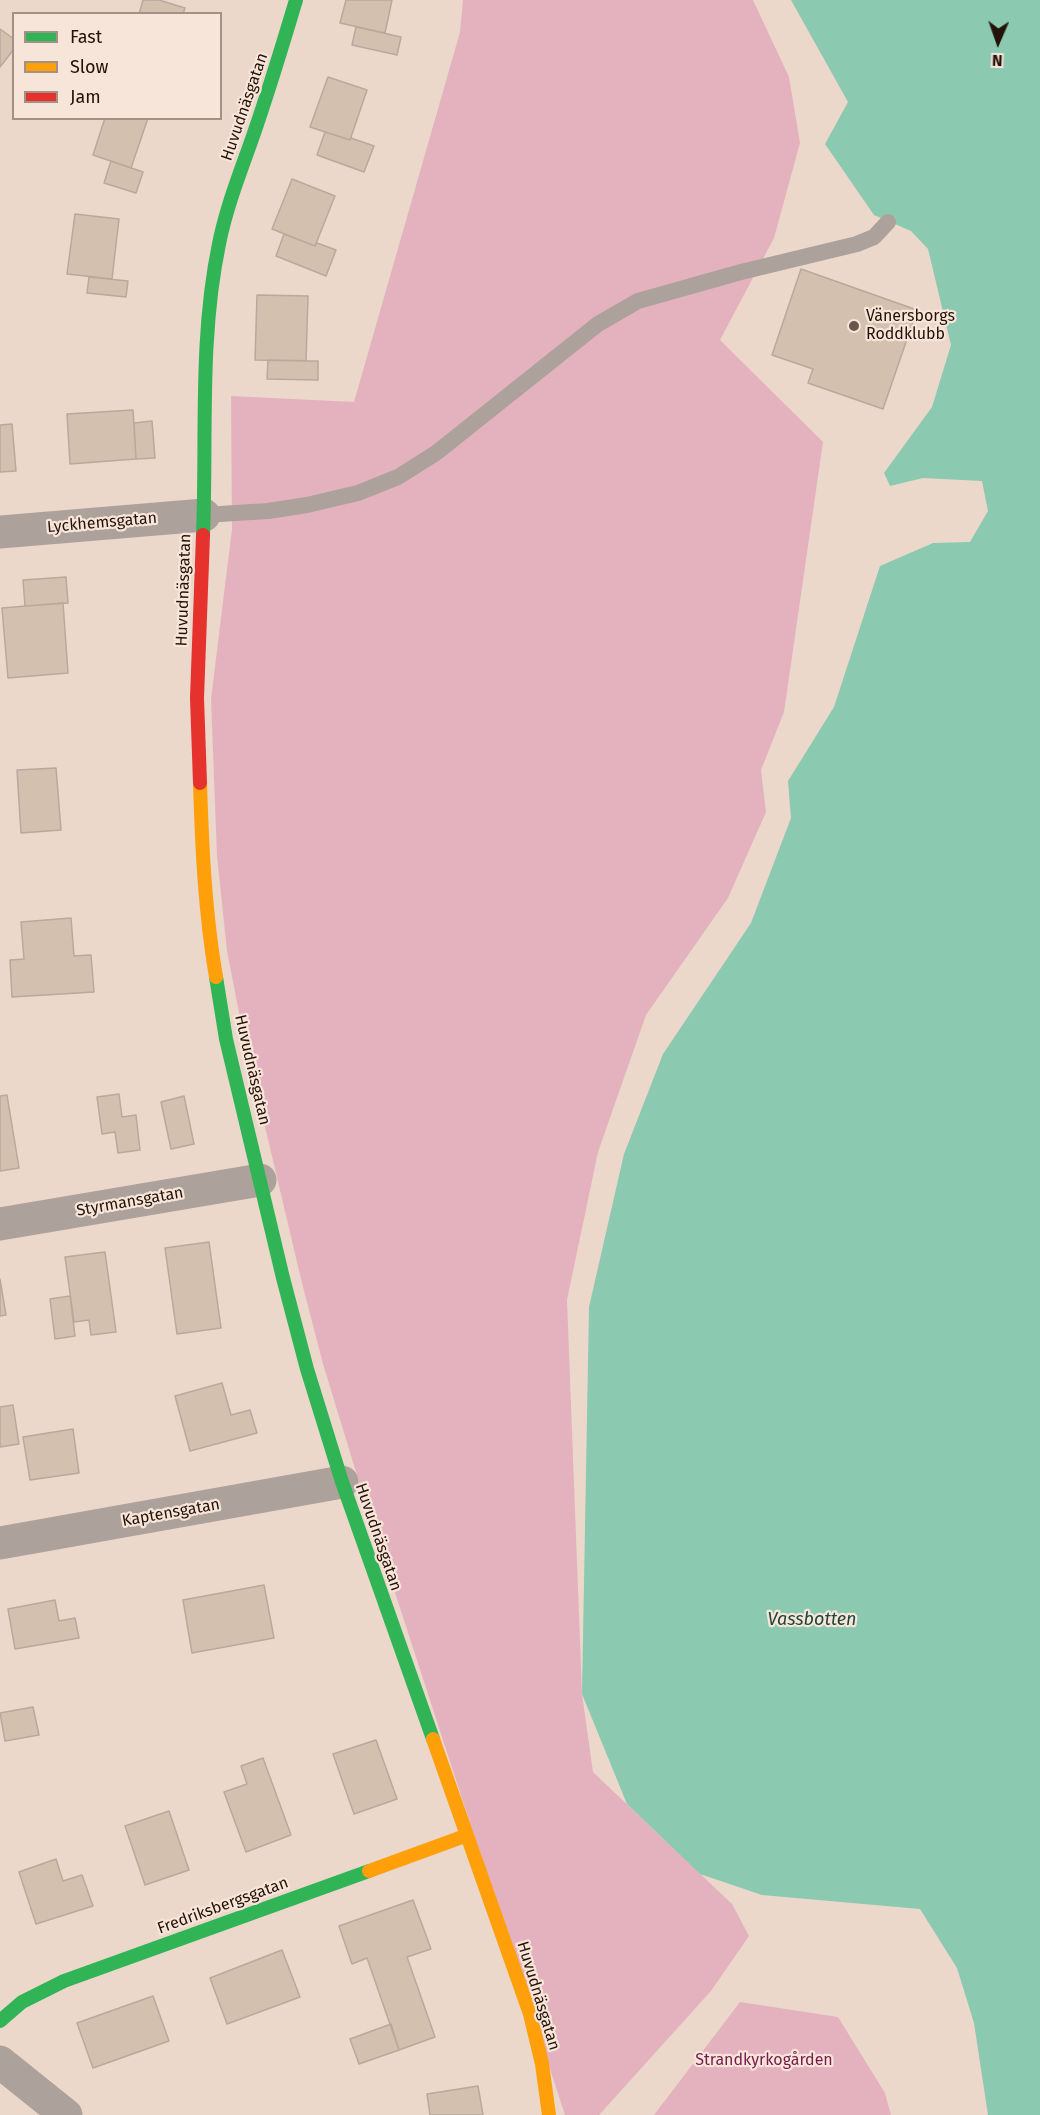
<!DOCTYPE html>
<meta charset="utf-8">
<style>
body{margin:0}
#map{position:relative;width:1040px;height:2115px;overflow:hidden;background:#ecd7cb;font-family:"Fira Sans",sans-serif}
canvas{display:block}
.legend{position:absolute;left:12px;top:12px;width:210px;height:108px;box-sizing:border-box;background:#f8e5da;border:2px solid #a29186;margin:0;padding:8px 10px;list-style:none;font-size:18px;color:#221208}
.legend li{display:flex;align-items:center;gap:12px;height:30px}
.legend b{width:30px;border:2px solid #a29186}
.north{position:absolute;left:968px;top:12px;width:60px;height:60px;-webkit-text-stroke:4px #f8e5da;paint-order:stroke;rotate:182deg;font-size:16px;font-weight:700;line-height:24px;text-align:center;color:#221208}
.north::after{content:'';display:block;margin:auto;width:21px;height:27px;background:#221208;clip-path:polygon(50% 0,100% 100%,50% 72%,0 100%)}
</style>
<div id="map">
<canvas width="1040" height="2115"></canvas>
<ul class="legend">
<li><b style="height:8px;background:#30b455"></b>Fast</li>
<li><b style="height:8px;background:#ff9f0a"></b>Slow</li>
<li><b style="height:8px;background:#e5322d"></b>Jam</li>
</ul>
<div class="north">N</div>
</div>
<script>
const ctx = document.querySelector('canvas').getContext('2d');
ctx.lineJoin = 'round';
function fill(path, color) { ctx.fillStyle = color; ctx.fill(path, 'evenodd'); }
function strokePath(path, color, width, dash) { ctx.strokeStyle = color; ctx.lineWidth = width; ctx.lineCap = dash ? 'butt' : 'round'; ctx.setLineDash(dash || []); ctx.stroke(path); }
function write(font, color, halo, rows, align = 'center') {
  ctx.font = font + ' "Fira Sans",sans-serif'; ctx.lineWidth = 4.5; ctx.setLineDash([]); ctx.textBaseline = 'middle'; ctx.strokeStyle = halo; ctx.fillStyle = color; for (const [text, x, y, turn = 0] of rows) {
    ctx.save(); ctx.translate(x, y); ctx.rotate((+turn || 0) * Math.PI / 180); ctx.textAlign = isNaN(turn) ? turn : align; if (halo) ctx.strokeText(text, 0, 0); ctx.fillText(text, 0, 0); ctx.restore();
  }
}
fill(new Path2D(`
 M 463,0 L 753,0 L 789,77 L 800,143 L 774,238 L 720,340 L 823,442 L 784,712 L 761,770 L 766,812 L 728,898 L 646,1015 L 598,1152 L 567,1300 L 582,1694 L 593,1772 L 732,1904 L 749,1936 L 711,1991 L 599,2115 L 565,2115 L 360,1485 L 323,1364 L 301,1279 L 244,1038 L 227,951 L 217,856 L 211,699 L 232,529 L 231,396 L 354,402 L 460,32 Z
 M 740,2002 L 838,2017 L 885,2093 L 891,2115 L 654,2115 Z`), '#e4b2be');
fill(new Path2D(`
 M 791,0 L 1040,0 L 1040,2115 L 988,2115 L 974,2023 L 957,1968 L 920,1909 L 762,1895 L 700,1874 L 627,1804 L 582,1694 L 589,1307 L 624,1154 L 663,1054 L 751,923 L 791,818 L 788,781 L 834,707 L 880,566 L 933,543 L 970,542 L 988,511 L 982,481 L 923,478 L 890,486 L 884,473 L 932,407 L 951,345 L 928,249 L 911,231 L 874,215 L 825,144 L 848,102 Z`), '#8bc9b0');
const building = new Path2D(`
 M 143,0 L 159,0 L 185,8 L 183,14 L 139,14 Z
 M 346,0 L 392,0 L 385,33 L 340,23 Z
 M 356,27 L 401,37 L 397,55 L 352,45 Z
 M 0,29 L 14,39 L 14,49 L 0,67 Z
 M 328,77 L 367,90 L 350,140 L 310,127 Z
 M 105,118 L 148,118 L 131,168 L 93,155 Z
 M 325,132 L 350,140 L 351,138 L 374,146 L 364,172 L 317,155 Z
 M 111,161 L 143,172 L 136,193 L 104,183 Z
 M 292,179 L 335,196 L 315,246 L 272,229 Z
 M 75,214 L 119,219 L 112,279 L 67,274 Z
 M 284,234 L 315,246 L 317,243 L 336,250 L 326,276 L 276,256 Z
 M 801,269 L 917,310 L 883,409 L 808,383 L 813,369 L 772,355 Z
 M 89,277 L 128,281 L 126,297 L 87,293 Z
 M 257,295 L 308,296 L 306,361 L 255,360 Z
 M 268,360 L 318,361 L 318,380 L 267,379 Z
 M 133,410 L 136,459 L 70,464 L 67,414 Z
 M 152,421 L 155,458 L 136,459 L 134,423 Z
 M 12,424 L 16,471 L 0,472 L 0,425 Z
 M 66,577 L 68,603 L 25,606 L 23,580 Z
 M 63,603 L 68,673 L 8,678 L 2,608 Z
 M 56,768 L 61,830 L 21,833 L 17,770 Z
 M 71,918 L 74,956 L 91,955 L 94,992 L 12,997 L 10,960 L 24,959 L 21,922 Z
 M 119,1094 L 122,1117 L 136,1115 L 140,1150 L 118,1153 L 115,1132 L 102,1134 L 97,1097 Z
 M 7,1095 L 19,1168 L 0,1171 L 0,1096 Z
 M 184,1096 L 194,1144 L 171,1149 L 161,1102 Z
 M 209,1242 L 221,1328 L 177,1334 L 165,1248 Z
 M 105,1252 L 116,1332 L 91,1335 L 89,1320 L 74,1322 L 65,1257 Z
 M 0,1279 L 6,1315 L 0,1316 Z
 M 70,1296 L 75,1336 L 55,1339 L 50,1299 Z
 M 222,1383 L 231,1415 L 250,1410 L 257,1433 L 190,1451 L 175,1396 Z
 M 13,1405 L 19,1444 L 0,1447 L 0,1407 Z
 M 73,1429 L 79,1473 L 30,1480 L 23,1437 Z
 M 264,1585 L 274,1638 L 192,1653 L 183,1600 Z
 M 55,1600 L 59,1621 L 75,1618 L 79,1638 L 15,1649 L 8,1609 Z
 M 33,1707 L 39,1735 L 5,1741 L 0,1713 Z
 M 376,1740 L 397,1799 L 354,1814 L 333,1754 Z
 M 263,1758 L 291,1835 L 246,1852 L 224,1792 L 247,1784 L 241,1766 Z
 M 169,1811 L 189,1870 L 145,1885 L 125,1826 Z
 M 56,1859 L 63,1881 L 82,1875 L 93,1906 L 36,1924 L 19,1872 Z
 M 413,1900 L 431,1949 L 407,1957 L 435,2037 L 399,2050 L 367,1958 L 352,1964 L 339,1926 Z
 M 282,1950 L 300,1997 L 227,2024 L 210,1978 Z
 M 153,1996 L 169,2041 L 93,2068 L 77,2023 Z
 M 391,2024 L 399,2050 L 359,2064 L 350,2039 Z
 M 478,2086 L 483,2115 L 430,2115 L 427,2094 Z`);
fill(building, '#d4c0af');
strokePath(building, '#b8a99c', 1.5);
strokePath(new Path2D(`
 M 204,515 L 268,511 L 307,505 L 358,493 L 398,477 L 436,453 L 598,324 L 638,301 L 741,272 L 857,244 L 874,237 L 888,222`), '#ada19b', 16);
strokePath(new Path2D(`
 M 0,532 L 204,515
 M 0,1224 L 260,1180
 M 0,1543 L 342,1482
 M 0,2062 L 66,2115`), '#ada19b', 33);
strokePath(new Path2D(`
 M 203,535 C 207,437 199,340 219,244 C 226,208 240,173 252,139 C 268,93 282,47 296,0
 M 216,977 L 226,1039 L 283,1278 L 307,1369 L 342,1482 L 433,1739
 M 0,2021 L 22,2002 L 64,1981 L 369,1871`), '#30b455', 14);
strokePath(new Path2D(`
 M 200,783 C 202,848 205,913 216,977
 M 433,1739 L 530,2014 L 542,2064 L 549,2115
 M 369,1871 L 465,1836`), '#ff9f0a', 14);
strokePath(new Path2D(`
 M 200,783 L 197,698 L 203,535`), '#e5322d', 14);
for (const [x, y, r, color] of [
 [854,326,6,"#69574c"]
]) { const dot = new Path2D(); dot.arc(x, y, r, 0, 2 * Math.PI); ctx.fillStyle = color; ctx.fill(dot); strokePath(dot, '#f8e5da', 2); }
write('16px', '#221208', '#f8e5da', [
 ["Huvudnäsgatan",245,107,-71],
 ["Lyckhemsgatan",102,523,-5],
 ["Huvudnäsgatan",184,590,-88],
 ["Huvudnäsgatan",252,1070,77],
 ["Styrmansgatan",130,1202,-10],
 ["Kaptensgatan",171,1513,-10],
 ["Huvudnäsgatan",378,1537,71],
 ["Fredriksbergsgatan",223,1906,-20],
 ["Huvudnäsgatan",538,1996,73]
]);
write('16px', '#221208', '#f8e5da', [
 ["Vänersborgs",866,317],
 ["Roddklubb",866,335]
], 'left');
write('16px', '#751b4d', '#f8e5da', [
 ["Strandkyrkogården",764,2061]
]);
write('italic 18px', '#1b4639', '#f8e5da', [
 ["Vassbotten",812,1620]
]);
</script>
